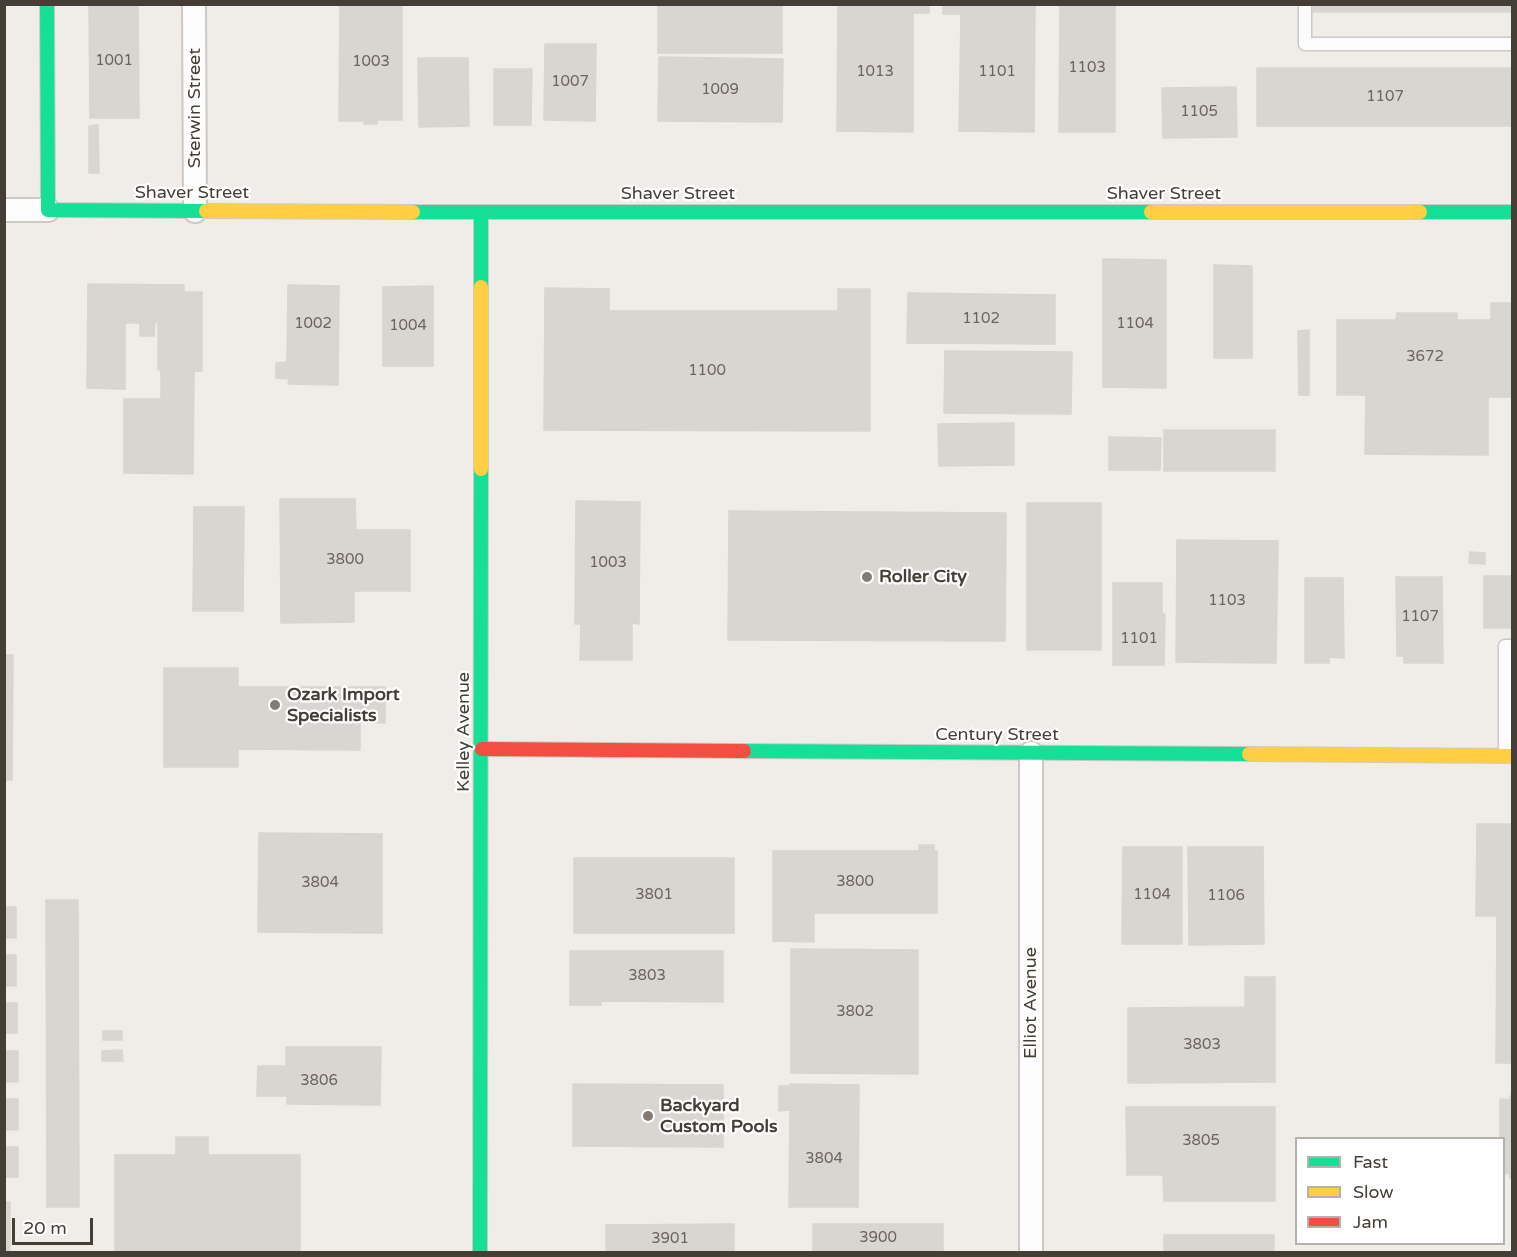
<!DOCTYPE html>
<style>
body{margin:0}
#map{position:relative;width:1517px;height:1257px;overflow:hidden;background:#f0ede9;font-family:"Varela Round",sans-serif}
canvas{display:block}
.frame{position:absolute;inset:0;border:6px solid #453e35;pointer-events:none}
.legend{position:absolute;left:1295px;top:1137px;width:210px;height:108px;box-sizing:border-box;background:#fff;border:2px solid #b5b2ae;margin:0;padding:8px 10px;list-style:none;font-size:18px;color:#453e35}
.legend li{display:flex;align-items:center;gap:12px;height:30px}
.legend b{width:30px;border:2px solid #b5b2ae}
.scale{position:absolute;left:12px;top:1218px;width:81px;height:27px;box-sizing:border-box;border:3px solid #453e35;border-top:0;padding-left:8px;font-size:18px;line-height:21px;white-space:nowrap;color:#453e35;-webkit-text-stroke:4px #fff;paint-order:stroke}
</style>
<div id="map">
<canvas width="1517" height="1257"></canvas>
<div class="frame"></div>
<ul class="legend">
<li><b style="height:8px;background:#16e098"></b>Fast</li>
<li><b style="height:8px;background:#ffcf43"></b>Slow</li>
<li><b style="height:8px;background:#f24e42"></b>Jam</li>
</ul>
<div class="scale">20 m</div>
</div>
<script>
const ctx = document.querySelector('canvas').getContext('2d');
ctx.lineJoin = 'round';
function fill(path, color) { ctx.fillStyle = color; ctx.fill(path, 'evenodd'); }
function strokePath(path, color, width, dash) { ctx.strokeStyle = color; ctx.lineWidth = width; ctx.lineCap = dash ? 'butt' : 'round'; ctx.setLineDash(dash || []); ctx.stroke(path); }
function write(font, color, halo, rows, align = 'center') {
  ctx.font = font + ' "Varela Round",sans-serif'; ctx.lineWidth = 4.5; ctx.setLineDash([]); ctx.textBaseline = 'middle'; ctx.strokeStyle = halo; ctx.fillStyle = color; for (const [text, x, y, turn = 0] of rows) {
    ctx.save(); ctx.translate(x, y); ctx.rotate((+turn || 0) * Math.PI / 180); ctx.textAlign = isNaN(turn) ? turn : align; if (halo) ctx.strokeText(text, 0, 0); ctx.fillText(text, 0, 0); ctx.restore();
  }
}
const building = new Path2D(`
 M 89,4 L 138,4 L 139,118 L 90,118 Z
 M 340,4 L 402,4 L 402,120 L 377,120 L 377,124 L 364,124 L 364,121 L 339,121 Z
 M 658,4 L 782,4 L 782,53 L 658,53 Z
 M 838,4 L 929,4 L 929,13 L 913,13 L 913,132 L 837,131 Z
 M 943,4 L 1035,4 L 1034,132 L 959,131 L 961,14 L 943,14 Z
 M 1060,4 L 1115,4 L 1115,132 L 1059,132 Z
 M 1313,4 L 1512,4 L 1512,12 L 1313,12 Z
 M 545,44 L 596,44 L 595,121 L 544,120 Z
 M 659,57 L 783,59 L 782,122 L 658,121 Z
 M 418,58 L 468,58 L 469,126 L 419,127 Z
 M 1257,68 L 1512,68 L 1512,126 L 1257,126 Z
 M 494,69 L 532,69 L 531,125 L 494,125 Z
 M 1236,87 L 1237,137 L 1163,138 L 1162,88 Z
 M 98,125 L 99,173 L 89,173 L 89,126 Z
 M 1103,259 L 1166,260 L 1166,388 L 1103,387 Z
 M 1214,265 L 1252,266 L 1252,358 L 1214,358 Z
 M 88,284 L 184,285 L 184,292 L 202,292 L 202,371 L 194,371 L 193,474 L 124,473 L 124,399 L 161,399 L 161,370 L 158,370 L 158,322 L 155,322 L 154,336 L 140,336 L 140,323 L 125,323 L 125,389 L 87,388 Z
 M 288,285 L 339,286 L 338,385 L 288,384 L 289,379 L 276,378 L 276,363 L 287,362 Z
 M 433,286 L 433,366 L 383,366 L 383,287 Z
 M 545,288 L 609,289 L 609,311 L 838,311 L 838,289 L 870,289 L 870,431 L 544,430 Z
 M 908,293 L 1055,295 L 1055,344 L 907,343 Z
 M 1491,303 L 1512,303 L 1512,397 L 1488,397 L 1488,455 L 1365,454 L 1366,395 L 1337,395 L 1337,320 L 1396,320 L 1397,313 L 1457,313 L 1457,320 L 1491,320 Z
 M 1309,330 L 1309,395 L 1299,395 L 1298,331 Z
 M 945,351 L 1072,352 L 1071,414 L 944,413 Z
 M 1014,423 L 1014,465 L 939,466 L 938,424 Z
 M 1164,430 L 1275,430 L 1275,471 L 1164,471 Z
 M 1109,437 L 1161,438 L 1160,470 L 1109,470 Z
 M 280,499 L 355,499 L 356,530 L 410,530 L 410,591 L 354,591 L 354,622 L 281,623 Z
 M 576,501 L 640,502 L 639,624 L 632,623 L 632,660 L 580,660 L 581,624 L 575,624 Z
 M 1027,503 L 1101,503 L 1101,650 L 1027,650 Z
 M 194,507 L 244,507 L 243,611 L 193,611 Z
 M 729,511 L 1006,513 L 1005,641 L 728,640 Z
 M 1177,540 L 1278,541 L 1276,663 L 1176,662 Z
 M 1470,552 L 1485,553 L 1485,564 L 1469,563 Z
 M 1484,576 L 1512,576 L 1512,628 L 1484,628 Z
 M 1396,577 L 1442,577 L 1443,663 L 1404,663 L 1404,656 L 1397,656 Z
 M 1305,578 L 1343,578 L 1344,658 L 1329,657 L 1329,663 L 1305,663 Z
 M 1113,583 L 1162,583 L 1162,614 L 1165,614 L 1164,665 L 1113,665 Z
 M 4,655 L 13,655 L 12,780 L 4,780 Z
 M 164,668 L 238,668 L 238,687 L 385,687 L 385,723 L 360,722 L 360,750 L 238,749 L 238,767 L 164,767 Z
 M 1477,824 L 1512,824 L 1512,1063 L 1496,1063 L 1497,916 L 1476,916 Z
 M 259,833 L 382,834 L 382,933 L 258,932 Z
 M 919,845 L 934,845 L 934,851 L 937,851 L 937,913 L 814,913 L 814,942 L 773,941 L 773,851 L 919,851 Z
 M 1123,847 L 1182,847 L 1182,944 L 1122,944 Z
 M 1188,847 L 1263,847 L 1264,944 L 1189,945 Z
 M 574,858 L 734,858 L 734,933 L 574,933 Z
 M 46,900 L 78,900 L 79,1207 L 47,1207 Z
 M 4,907 L 16,907 L 16,938 L 4,938 Z
 M 791,949 L 918,950 L 918,1074 L 791,1073 Z
 M 570,951 L 723,951 L 723,1002 L 601,1001 L 601,1005 L 570,1005 Z
 M 4,955 L 16,955 L 16,986 L 4,986 Z
 M 1245,977 L 1275,977 L 1275,1082 L 1128,1083 L 1128,1008 L 1245,1007 Z
 M 4,1003 L 17,1003 L 17,1033 L 4,1033 Z
 M 103,1031 L 122,1031 L 122,1040 L 103,1040 Z
 M 286,1047 L 381,1047 L 380,1105 L 287,1104 L 287,1096 L 257,1096 L 258,1066 L 286,1066 Z
 M 122,1050 L 123,1061 L 102,1061 L 102,1051 Z
 M 4,1051 L 18,1051 L 18,1082 L 4,1082 Z
 M 573,1084 L 723,1085 L 723,1147 L 573,1146 Z
 M 790,1084 L 859,1085 L 858,1207 L 789,1207 L 790,1110 L 779,1111 L 779,1086 L 790,1086 Z
 M 1510,1096 L 1512,1096 L 1512,1178 L 1510,1178 L 1510,1173 L 1504,1174 L 1504,1138 L 1500,1138 L 1500,1099 L 1510,1100 Z
 M 4,1099 L 18,1099 L 18,1130 L 4,1130 Z
 M 1126,1107 L 1275,1107 L 1275,1201 L 1164,1201 L 1163,1175 L 1127,1175 Z
 M 176,1137 L 208,1137 L 208,1155 L 300,1155 L 300,1252 L 115,1252 L 115,1155 L 176,1155 Z
 M 4,1147 L 18,1147 L 18,1177 L 4,1177 Z
 M 4,1202 L 10,1202 L 10,1252 L 4,1252 Z
 M 734,1224 L 734,1252 L 606,1252 L 606,1225 Z
 M 813,1224 L 943,1224 L 943,1252 L 813,1252 Z
 M 1164,1235 L 1274,1235 L 1274,1252 L 1164,1252 Z`);
fill(building, '#d9d6d1');
strokePath(building, '#d8d4cf', 1.5);
const lane = new Path2D(`
 M 1305,4 L 1305,44 L 1512,44
 M 1505,755 L 1505,646 L 1512,646`);
const street = new Path2D(`
 M 194,4 L 195,211
 M 4,210 L 48,210
 M 1031,1252 L 1031,753`);
const fast = new Path2D(`
 M 47,4 L 48,210 L 206,211
 M 413,212 L 1151,212
 M 1420,212 L 1512,212
 M 481,287 L 481,212
 M 744,751 L 1249,754
 M 480,1252 L 481,469`);
const slow = new Path2D(`
 M 206,211 L 413,212
 M 1151,212 L 1420,212
 M 481,469 L 481,287
 M 1249,754 L 1512,756`);
const jam = new Path2D(`
 M 482,749 L 744,751`);
strokePath(lane, '#ccc9c5', 15);
strokePath(street, '#ccc9c5', 26);
strokePath(fast, '#cfcac0', 16);
strokePath(slow, '#cfcac0', 16);
strokePath(jam, '#cfcac0', 16);
strokePath(lane, '#fdfcfc', 12);
strokePath(street, '#fdfcfc', 22);
strokePath(fast, '#16e098', 14);
strokePath(slow, '#ffcf43', 14);
strokePath(jam, '#f24e42', 14);
for (const [x, y, r, color] of [
 [867,577,6,"#817b74"],
 [275,705,6,"#817b74"],
 [648,1116,6,"#817b74"]
]) { const dot = new Path2D(); dot.arc(x, y, r, 0, 2 * Math.PI); ctx.fillStyle = color; ctx.fill(dot); strokePath(dot, '#fff', 2); }
write('15px', '#6b655d', null, [
 ["1001",114,61],
 ["1003",371,62],
 ["1103",1087,68],
 ["1013",875,72],
 ["1101",997,72],
 ["1007",570,82],
 ["1009",720,90],
 ["1107",1385,97],
 ["1105",1199,112],
 ["1102",981,319],
 ["1002",313,324],
 ["1104",1135,324],
 ["1004",408,326],
 ["3672",1425,357],
 ["1100",707,371],
 ["3800",345,560],
 ["1003",608,563],
 ["1103",1227,601],
 ["1107",1420,617],
 ["1101",1139,639],
 ["3800",855,882],
 ["3804",320,883],
 ["3801",654,895],
 ["1104",1152,895],
 ["1106",1226,896],
 ["3803",647,976],
 ["3802",855,1012],
 ["3803",1202,1045],
 ["3806",319,1081],
 ["3805",1201,1141],
 ["3804",824,1159],
 ["3900",878,1238],
 ["3901",670,1239]
]);
write('18px', '#453e35', '#fff', [
 ["Sterwin Street",195,108,-90],
 ["Shaver Street",192,193],
 ["Shaver Street",678,194],
 ["Shaver Street",1164,194],
 ["Kelley Avenue",464,732,-90],
 ["Century Street",997,735],
 ["Elliot Avenue",1031,1003,-90]
]);
write('bold 18px', '#453e35', '#fff', [
 ["Roller City",879,577],
 ["Ozark Import",287,695],
 ["Specialists",287,716],
 ["Backyard",660,1106],
 ["Custom Pools",660,1127]
], 'left');
</script>
